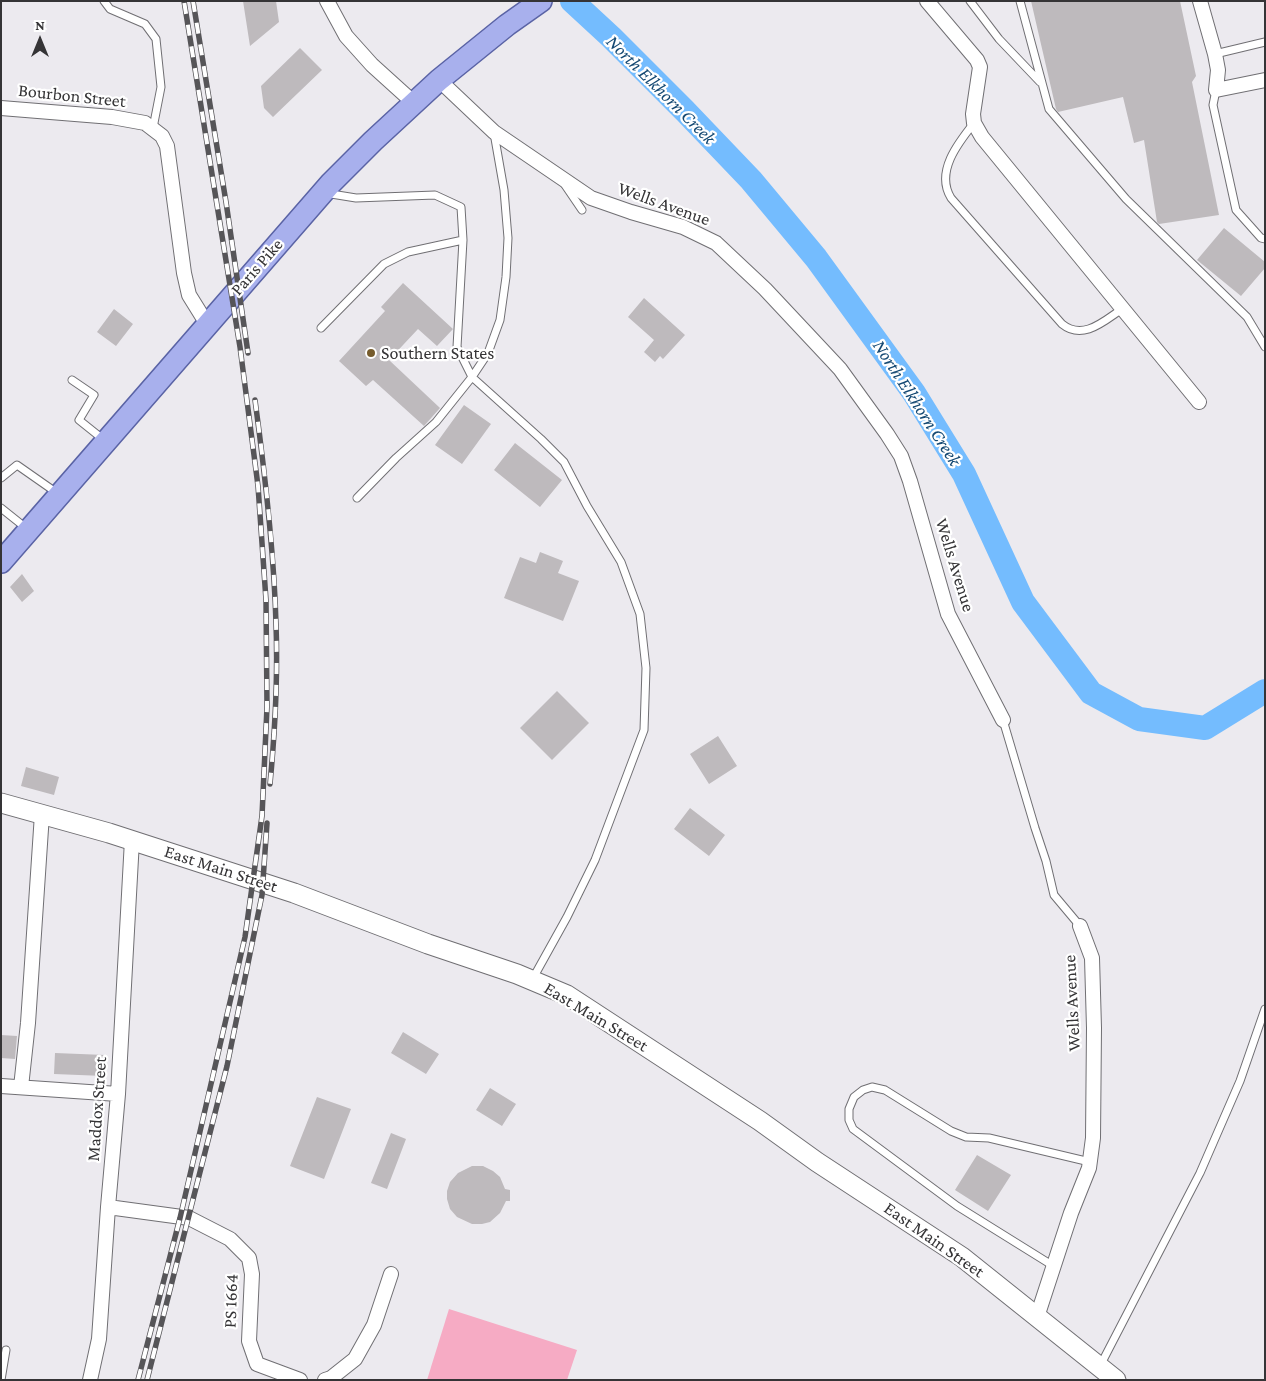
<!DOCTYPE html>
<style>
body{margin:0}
#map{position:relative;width:1266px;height:1381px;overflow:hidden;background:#eceaef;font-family:"Crimson Pro",serif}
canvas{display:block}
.frame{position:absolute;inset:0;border:2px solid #353436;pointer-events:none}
.north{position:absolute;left:15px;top:15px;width:50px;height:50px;-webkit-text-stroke:4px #fff;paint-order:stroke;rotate:0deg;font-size:14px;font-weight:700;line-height:20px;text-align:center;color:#353436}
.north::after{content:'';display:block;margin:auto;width:18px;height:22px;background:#353436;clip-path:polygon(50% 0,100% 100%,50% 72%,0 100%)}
</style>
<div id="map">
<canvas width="1266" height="1381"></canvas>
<div class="frame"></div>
<div class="north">N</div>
</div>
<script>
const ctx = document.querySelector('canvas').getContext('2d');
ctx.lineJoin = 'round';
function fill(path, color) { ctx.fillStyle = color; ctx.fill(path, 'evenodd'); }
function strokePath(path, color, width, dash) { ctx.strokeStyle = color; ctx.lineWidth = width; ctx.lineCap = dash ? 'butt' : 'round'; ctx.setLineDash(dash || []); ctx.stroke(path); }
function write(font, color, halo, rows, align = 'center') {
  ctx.font = font + ' "Crimson Pro",serif'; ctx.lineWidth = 4.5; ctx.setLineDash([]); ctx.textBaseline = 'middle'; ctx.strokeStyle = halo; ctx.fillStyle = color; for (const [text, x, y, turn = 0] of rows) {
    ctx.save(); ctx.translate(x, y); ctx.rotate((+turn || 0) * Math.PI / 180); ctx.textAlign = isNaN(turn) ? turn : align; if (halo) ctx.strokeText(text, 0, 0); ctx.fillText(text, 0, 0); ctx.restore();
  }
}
fill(new Path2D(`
 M 449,1309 L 577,1350 L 567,1380 L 427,1380 Z`), '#f6abc4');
strokePath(new Path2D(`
 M 572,1 L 611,37 L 685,111 L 751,180 L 816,258 L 914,393 L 964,474 L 1023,602 L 1091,693 L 1139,719 L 1205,728 L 1265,691`), '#74bcfe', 24);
fill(new Path2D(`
 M 243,1 L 276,1 L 279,22 L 250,46 Z
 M 1031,1 L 1180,1 L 1196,76 L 1192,82 L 1219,215 L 1159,224 L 1157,222 L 1144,140 L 1134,143 L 1123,97 L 1058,112 L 1056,109 Z
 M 300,48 L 322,70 L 273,117 L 264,108 L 261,86 Z
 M 1224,228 L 1265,262 L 1265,268 L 1241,296 L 1197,260 Z
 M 403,283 L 453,329 L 437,346 L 418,329 L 389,360 L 440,408 L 424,426 L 373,380 L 366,386 L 339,361 L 385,311 L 381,307 Z
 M 644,298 L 685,335 L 663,359 L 660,356 L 655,362 L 644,352 L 654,340 L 628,317 Z
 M 114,309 L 133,324 L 116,346 L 97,332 Z
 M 464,405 L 491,424 L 462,464 L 435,445 Z
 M 515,443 L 562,480 L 540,507 L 494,470 Z
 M 540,552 L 563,561 L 558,573 L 579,581 L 563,621 L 504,598 L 520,557 L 536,563 Z
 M 22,574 L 34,591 L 22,602 L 10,587 Z
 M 557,691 L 589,723 L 552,760 L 520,728 Z
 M 718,736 L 737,766 L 709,784 L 690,754 Z
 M 26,767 L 59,777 L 54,795 L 21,786 Z
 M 690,808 L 725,835 L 709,856 L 674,829 Z
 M 403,1032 L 439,1054 L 426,1074 L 391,1053 Z
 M 1,1035 L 17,1036 L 15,1059 L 1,1058 Z
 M 55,1053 L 105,1055 L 104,1076 L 54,1074 Z
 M 490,1088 L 516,1104 L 502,1126 L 476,1110 Z
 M 317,1097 L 351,1109 L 324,1179 L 290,1166 Z
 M 391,1133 L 406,1139 L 387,1189 L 371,1183 Z
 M 977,1155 L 1011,1175 L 988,1211 L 955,1190 Z
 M 472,1166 L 483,1166 L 493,1171 L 500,1177 L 505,1189 L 510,1190 L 510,1201 L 506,1201 L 500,1213 L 490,1222 L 482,1224 L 472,1224 L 457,1217 L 450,1209 L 447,1199 L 447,1191 L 450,1182 L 458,1173 Z`), '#bebabd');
const lane = new Path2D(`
 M 104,1 L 110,9 L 145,24 L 156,39 L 161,87 L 153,128
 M 970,1 L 999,39 L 1040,82
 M 1020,1 L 1049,109 L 1126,199 L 1247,317 L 1265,347
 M 1215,54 L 1265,42
 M 1216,90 L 1213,105 L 1236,210 L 1261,238 L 1265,239
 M 974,123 C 958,143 935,172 951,198 L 1062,324 C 1083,341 1104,321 1122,309
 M 494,133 L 504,190 L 508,238 L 506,277 L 500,320 L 488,353 L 472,377 L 541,439 L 564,462 L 587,506 L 621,562 L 640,614 L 646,668 L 644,730 L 595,860 L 567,917 L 532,980
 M 565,185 L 582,210
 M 325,193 L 356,198 L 435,195 L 461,207 L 463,240 L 457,347 L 472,377 L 436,422 L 396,458 L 357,498
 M 321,328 L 384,264 L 408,252 L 463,240
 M 72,380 L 94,395 L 79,420 L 104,440
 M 1,478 L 17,465 L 57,493
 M 1,508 L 26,528
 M 1003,720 L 1035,828 L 1046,861 L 1054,895 L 1080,926
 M 1055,1267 L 957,1206 L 853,1129 L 849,1120 L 849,1109 L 854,1097 L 863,1090 L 872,1087 L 885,1090 L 951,1131 L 966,1137 L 989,1138 L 1090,1162
 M 1100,1366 L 1200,1173 L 1240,1081 L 1265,1009
 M 1,1380 L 6,1350`);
const street = new Path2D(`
 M 327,1 L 346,36 L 372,65 L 414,103
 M 927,1 L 977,60 L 980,67 L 973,114 L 974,123 L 982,137 L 1199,402
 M 1200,1 L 1215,54 L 1218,70 L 1216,90 L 1265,80
 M 439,80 L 494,132 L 591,198 L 631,212 L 683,227 L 716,243 L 765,289 L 840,369 L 887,434 L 901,456 L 910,481 L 948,614 L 1003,720
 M 1,108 L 112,117 L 145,123 L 162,136 L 167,146 L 184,273 L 189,295 L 207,324
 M 1,1086 L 118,1094
 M 21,1087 L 28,1023 L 42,814
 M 108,1207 L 189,1218 L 230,1239 L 249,1258 L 252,1274 L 249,1341 L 257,1364 L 300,1380
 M 1037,1317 L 1071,1213 L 1089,1168 L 1093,1138 L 1094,1028 L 1092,958 L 1080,926
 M 90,1380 L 99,1339 L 108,1207 L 118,1094 L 132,840
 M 325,1380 L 331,1378 L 355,1359 L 374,1325 L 391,1274`);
const secondary = new Path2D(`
 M 1,803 L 109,833 L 294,893 L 428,944 L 517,974 L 567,995 L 760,1121 L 817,1162 L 962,1257 L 1116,1380`);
const primary = new Path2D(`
 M 1,562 L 331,183 L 373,141 L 439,80 L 507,25 L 541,1`);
strokePath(lane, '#706f73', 9);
strokePath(street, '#706f73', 16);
strokePath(secondary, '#706f73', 21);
strokePath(primary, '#5a63a5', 24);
strokePath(lane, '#fff', 7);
strokePath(street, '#fff', 14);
strokePath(secondary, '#fff', 19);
strokePath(primary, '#a8b0ed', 21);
const rail = new Path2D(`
 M 193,1 L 226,202 L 248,353
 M 255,400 C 265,474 274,549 276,624 C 278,677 275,731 270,784
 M 138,1380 L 180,1218 L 245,937 L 262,816 L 267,707 L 266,600 L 258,486 L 240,347 L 184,1
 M 147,1380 L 227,1066 L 262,895 L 267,823`);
strokePath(rail, '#565558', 5.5);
strokePath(rail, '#fff', 4, [11]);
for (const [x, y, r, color] of [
 [371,353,5,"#765c2d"]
]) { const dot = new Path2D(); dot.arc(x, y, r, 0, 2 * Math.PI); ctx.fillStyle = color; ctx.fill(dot); strokePath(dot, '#fff', 2); }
write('18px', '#353436', '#fff', [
 ["Bourbon Street",72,96,6],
 ["Wells Avenue",664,204,20],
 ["Paris Pike",257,267,-49],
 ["Wells Avenue",955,565,73],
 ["East Main Street",221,869,18],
 ["Wells Avenue",1072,1003,-93],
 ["East Main Street",596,1017,31],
 ["Maddox Street",97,1109,-86],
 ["East Main Street",934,1240,35],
 ["PS 1664",231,1301,-88]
]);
write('18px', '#353436', '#fff', [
 ["Southern States",381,353]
], 'left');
write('italic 19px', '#154973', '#fff', [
 ["North Elkhorn Creek",661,90,45],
 ["North Elkhorn Creek",917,403,57]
]);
</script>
